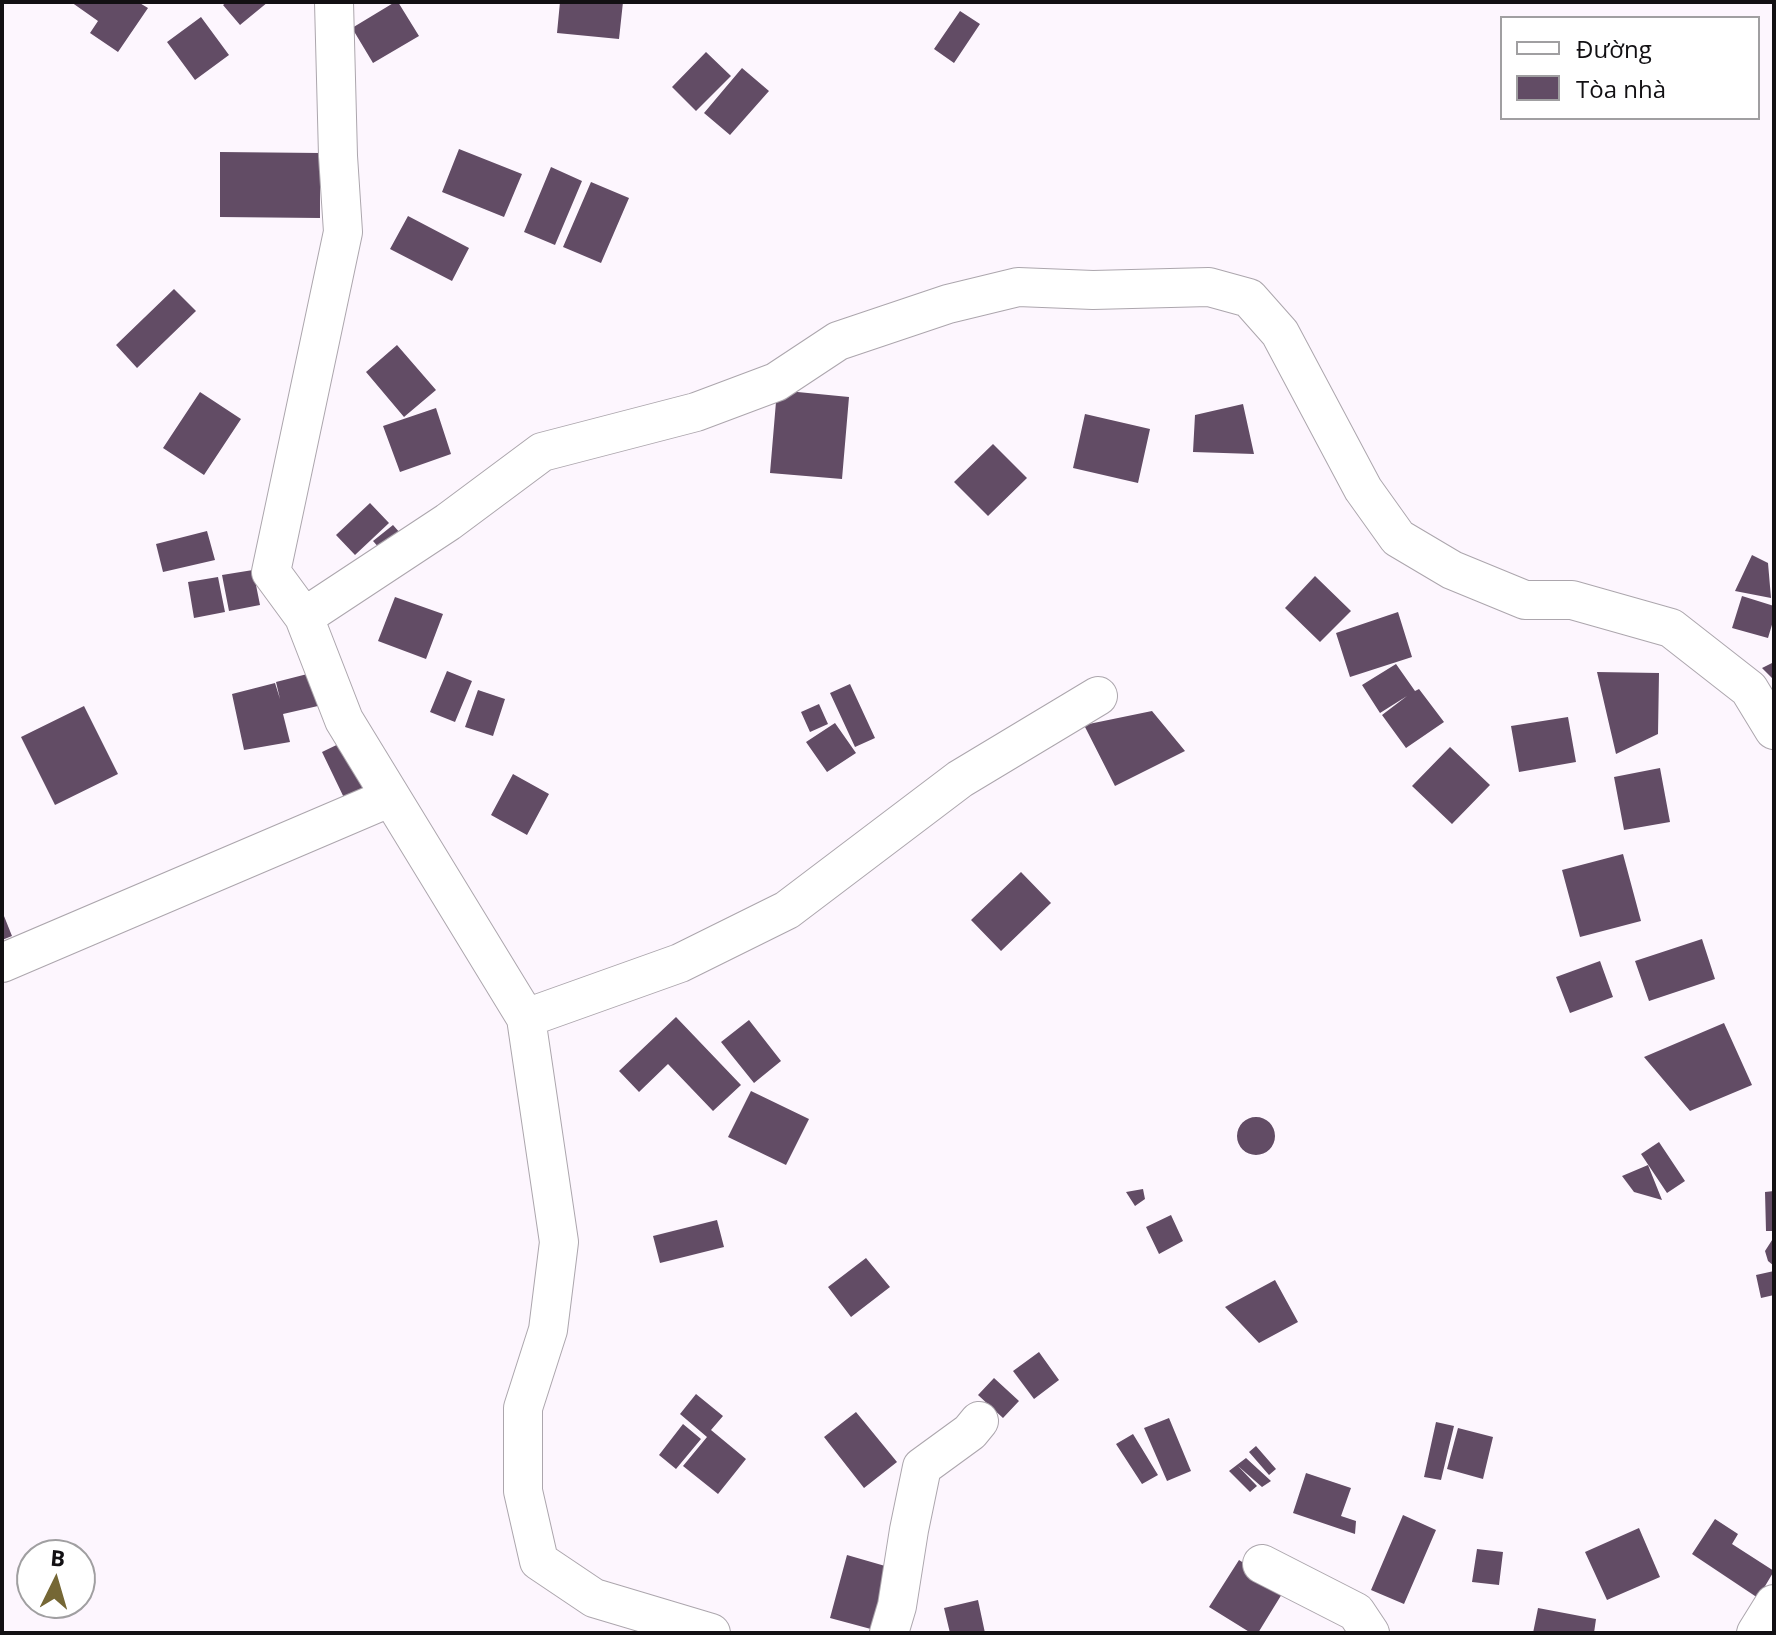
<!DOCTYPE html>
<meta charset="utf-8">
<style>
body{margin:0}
#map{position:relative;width:1776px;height:1635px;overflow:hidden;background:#fdf6fe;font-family:"Open Sans",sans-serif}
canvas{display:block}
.frame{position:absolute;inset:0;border:4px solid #121013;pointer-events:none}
.legend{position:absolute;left:1500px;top:16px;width:260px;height:104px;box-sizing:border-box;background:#fff;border:2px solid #a09fa1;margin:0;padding:10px 14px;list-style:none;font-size:24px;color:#121013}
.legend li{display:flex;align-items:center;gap:16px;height:40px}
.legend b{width:40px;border:2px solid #a09fa1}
.north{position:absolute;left:16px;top:1539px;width:80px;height:80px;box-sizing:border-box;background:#fff;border:2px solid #a09fa1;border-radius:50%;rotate:5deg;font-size:22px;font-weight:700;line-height:32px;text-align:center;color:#121013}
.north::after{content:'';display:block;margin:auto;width:28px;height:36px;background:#756735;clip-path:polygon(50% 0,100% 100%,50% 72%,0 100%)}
</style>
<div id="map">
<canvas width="1776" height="1635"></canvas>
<div class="frame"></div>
<ul class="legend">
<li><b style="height:10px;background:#fff"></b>Đường</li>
<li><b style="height:22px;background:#624c65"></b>Tòa nhà</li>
</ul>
<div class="north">B</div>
</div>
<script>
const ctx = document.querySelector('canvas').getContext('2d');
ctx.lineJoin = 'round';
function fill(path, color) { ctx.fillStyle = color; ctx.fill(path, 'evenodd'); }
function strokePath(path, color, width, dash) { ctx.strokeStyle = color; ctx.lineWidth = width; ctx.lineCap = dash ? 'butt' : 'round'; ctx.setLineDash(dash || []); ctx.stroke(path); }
fill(new Path2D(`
 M 71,2 L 138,2 L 148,8 L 118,52 L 90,33 L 98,21 Z
 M 227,2 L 268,2 L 240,25 L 223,5 Z
 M 395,2 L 398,2 L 419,36 L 373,63 L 352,28 Z
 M 560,2 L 623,2 L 619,39 L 557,33 Z
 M 960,11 L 980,24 L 954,63 L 934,49 Z
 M 201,17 L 229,55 L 195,80 L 167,42 Z
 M 706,52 L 731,76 L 696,111 L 672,87 Z
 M 742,68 L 769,91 L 730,135 L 704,113 Z
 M 459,149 L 522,174 L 504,217 L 442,192 Z
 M 220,152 L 320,153 L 320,218 L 220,217 Z
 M 551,167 L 582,181 L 555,245 L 524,232 Z
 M 591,182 L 629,198 L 601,263 L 563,247 Z
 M 408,216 L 469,248 L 452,281 L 390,249 Z
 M 174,289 L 196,311 L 137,368 L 116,345 Z
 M 397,345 L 436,390 L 404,417 L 366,372 Z
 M 777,390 L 849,397 L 842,479 L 770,473 Z
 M 200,392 L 241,419 L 204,475 L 163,448 Z
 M 1243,404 L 1254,454 L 1193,452 L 1195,415 Z
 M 436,408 L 451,454 L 400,472 L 383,426 Z
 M 1085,414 L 1150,429 L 1138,483 L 1073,468 Z
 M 993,444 L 1027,478 L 988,516 L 954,482 Z
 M 370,503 L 389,523 L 355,555 L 336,535 Z
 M 393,525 L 408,542 L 388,558 L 373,541 Z
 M 207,531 L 215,560 L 163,572 L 156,544 Z
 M 1752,555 L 1768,563 L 1771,598 L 1735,591 Z
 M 253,570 L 260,605 L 229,611 L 222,575 Z
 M 1315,576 L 1351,611 L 1320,642 L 1285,608 Z
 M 218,577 L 225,612 L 194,618 L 188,582 Z
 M 1742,596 L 1774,606 L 1774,618 L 1768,638 L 1732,628 Z
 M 395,597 L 443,614 L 426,659 L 378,641 Z
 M 1398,612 L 1412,657 L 1350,677 L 1336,633 Z
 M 1774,662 L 1774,680 L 1762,668 Z
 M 1396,664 L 1415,691 L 1419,689 L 1444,722 L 1406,748 L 1382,715 L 1407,696 L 1380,713 L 1362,685 Z
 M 323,670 L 331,703 L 283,714 L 290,742 L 244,750 L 232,694 L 275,683 L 280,699 L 276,682 Z
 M 447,671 L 472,681 L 455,722 L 430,712 Z
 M 1597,672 L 1659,673 L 1658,734 L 1616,754 Z
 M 850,684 L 875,738 L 855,747 L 830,693 Z
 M 478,690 L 505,699 L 493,736 L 465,727 Z
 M 819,704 L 828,724 L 810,732 L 801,712 Z
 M 84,706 L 118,774 L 55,805 L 21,737 Z
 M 1152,711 L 1185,751 L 1115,786 L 1084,725 Z
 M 1568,717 L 1576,762 L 1519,772 L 1511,726 Z
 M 835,723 L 856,753 L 827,772 L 806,742 Z
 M 349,739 L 374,792 L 347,804 L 322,752 Z
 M 1450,747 L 1490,785 L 1452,824 L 1412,786 Z
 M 1660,768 L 1670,822 L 1624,830 L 1614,777 Z
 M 513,774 L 549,794 L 527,835 L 491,815 Z
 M 1623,854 L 1641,921 L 1580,937 L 1562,870 Z
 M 1021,872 L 1051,903 L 1001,951 L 971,920 Z
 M 2,911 L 12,936 L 2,940 Z
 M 1702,939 L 1715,979 L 1649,1001 L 1635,961 Z
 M 1600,961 L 1613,997 L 1570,1013 L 1556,977 Z
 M 676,1017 L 741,1085 L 713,1111 L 668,1064 L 639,1092 L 619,1071 Z
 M 749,1020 L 781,1061 L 754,1083 L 721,1042 Z
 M 1724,1023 L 1752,1085 L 1690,1111 L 1644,1057 Z
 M 751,1091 L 809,1119 L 786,1165 L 728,1137 Z
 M1237 1136a19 19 0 1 1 38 0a19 19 0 1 1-38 0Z
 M 1659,1142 L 1685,1181 L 1667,1193 L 1641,1154 Z
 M 1648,1165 L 1662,1200 L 1634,1192 L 1622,1176 Z
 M 1143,1189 L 1145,1199 L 1135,1206 L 1126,1192 Z
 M 1774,1191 L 1774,1231 L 1766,1231 L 1765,1192 Z
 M 1171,1215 L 1183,1241 L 1159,1254 L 1146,1227 Z
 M 717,1220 L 724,1247 L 660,1263 L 653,1236 Z
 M 1774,1237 L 1774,1266 L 1768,1261 L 1765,1251 Z
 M 866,1258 L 890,1287 L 851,1317 L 828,1287 Z
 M 1774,1271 L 1774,1295 L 1761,1298 L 1756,1275 Z
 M 1275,1280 L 1298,1322 L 1259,1343 L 1225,1307 Z
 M 1039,1352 L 1059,1380 L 1034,1399 L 1013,1371 Z
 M 994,1378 L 1019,1401 L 1003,1418 L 978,1395 Z
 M 696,1394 L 723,1416 L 711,1430 L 746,1459 L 718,1494 L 683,1466 L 707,1437 L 680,1414 Z
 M 856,1412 L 897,1462 L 864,1488 L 824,1437 Z
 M 1169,1418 L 1191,1471 L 1167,1481 L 1144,1428 Z
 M 1436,1422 L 1454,1426 L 1441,1480 L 1424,1477 Z
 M 683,1424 L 701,1439 L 676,1469 L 659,1455 Z
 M 1458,1428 L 1493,1437 L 1483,1479 L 1447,1469 Z
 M 1133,1434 L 1158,1475 L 1142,1484 L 1116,1444 Z
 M 1256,1446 L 1276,1469 L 1269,1475 L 1249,1452 Z
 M 1246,1458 L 1271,1481 L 1262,1487 L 1238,1466 L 1257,1486 L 1250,1492 L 1229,1471 Z
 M 1306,1473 L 1351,1488 L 1341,1516 L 1356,1521 L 1355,1534 L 1293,1513 Z
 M 1403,1515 L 1436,1530 L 1404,1604 L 1371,1590 Z
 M 1715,1519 L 1738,1534 L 1732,1544 L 1774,1571 L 1758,1598 L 1692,1554 Z
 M 1639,1528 L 1660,1577 L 1607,1600 L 1585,1552 Z
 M 1477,1549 L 1503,1552 L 1499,1585 L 1472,1582 Z
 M 847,1555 L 899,1570 L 882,1632 L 830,1618 Z
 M 1239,1560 L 1285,1589 L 1258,1633 L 1251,1633 L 1209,1607 Z
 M 978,1600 L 985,1633 L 950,1633 L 944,1608 Z
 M 1538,1608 L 1596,1619 L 1594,1633 L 1533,1633 Z`), '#624c65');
const minor = new Path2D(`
 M 334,2 L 338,156 L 343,232 L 271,572 L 304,617 L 344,720 L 526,1018 L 559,1242 L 548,1330 L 523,1408 L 523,1491 L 539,1561 L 594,1598 L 711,1633
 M 304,617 L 448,522 L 542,452 L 696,412 L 776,382 L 838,341 L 948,304 L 1018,287 L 1093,290 L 1209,287 L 1249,298 L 1280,333 L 1363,489 L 1398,538 L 1452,570 L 1525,600 L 1572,600 L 1671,628 L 1749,689 L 1774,730
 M 2,963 L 391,797
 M 526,1018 L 680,963 L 787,910 L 960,779 L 1098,696
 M 1262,1564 L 1356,1612 L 1370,1633
 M 889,1633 L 897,1606 L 909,1530 L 922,1467 L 970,1432 L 979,1421
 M 1756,1633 L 1774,1604`);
strokePath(minor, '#aca6ad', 40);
strokePath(minor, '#fff', 38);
</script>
